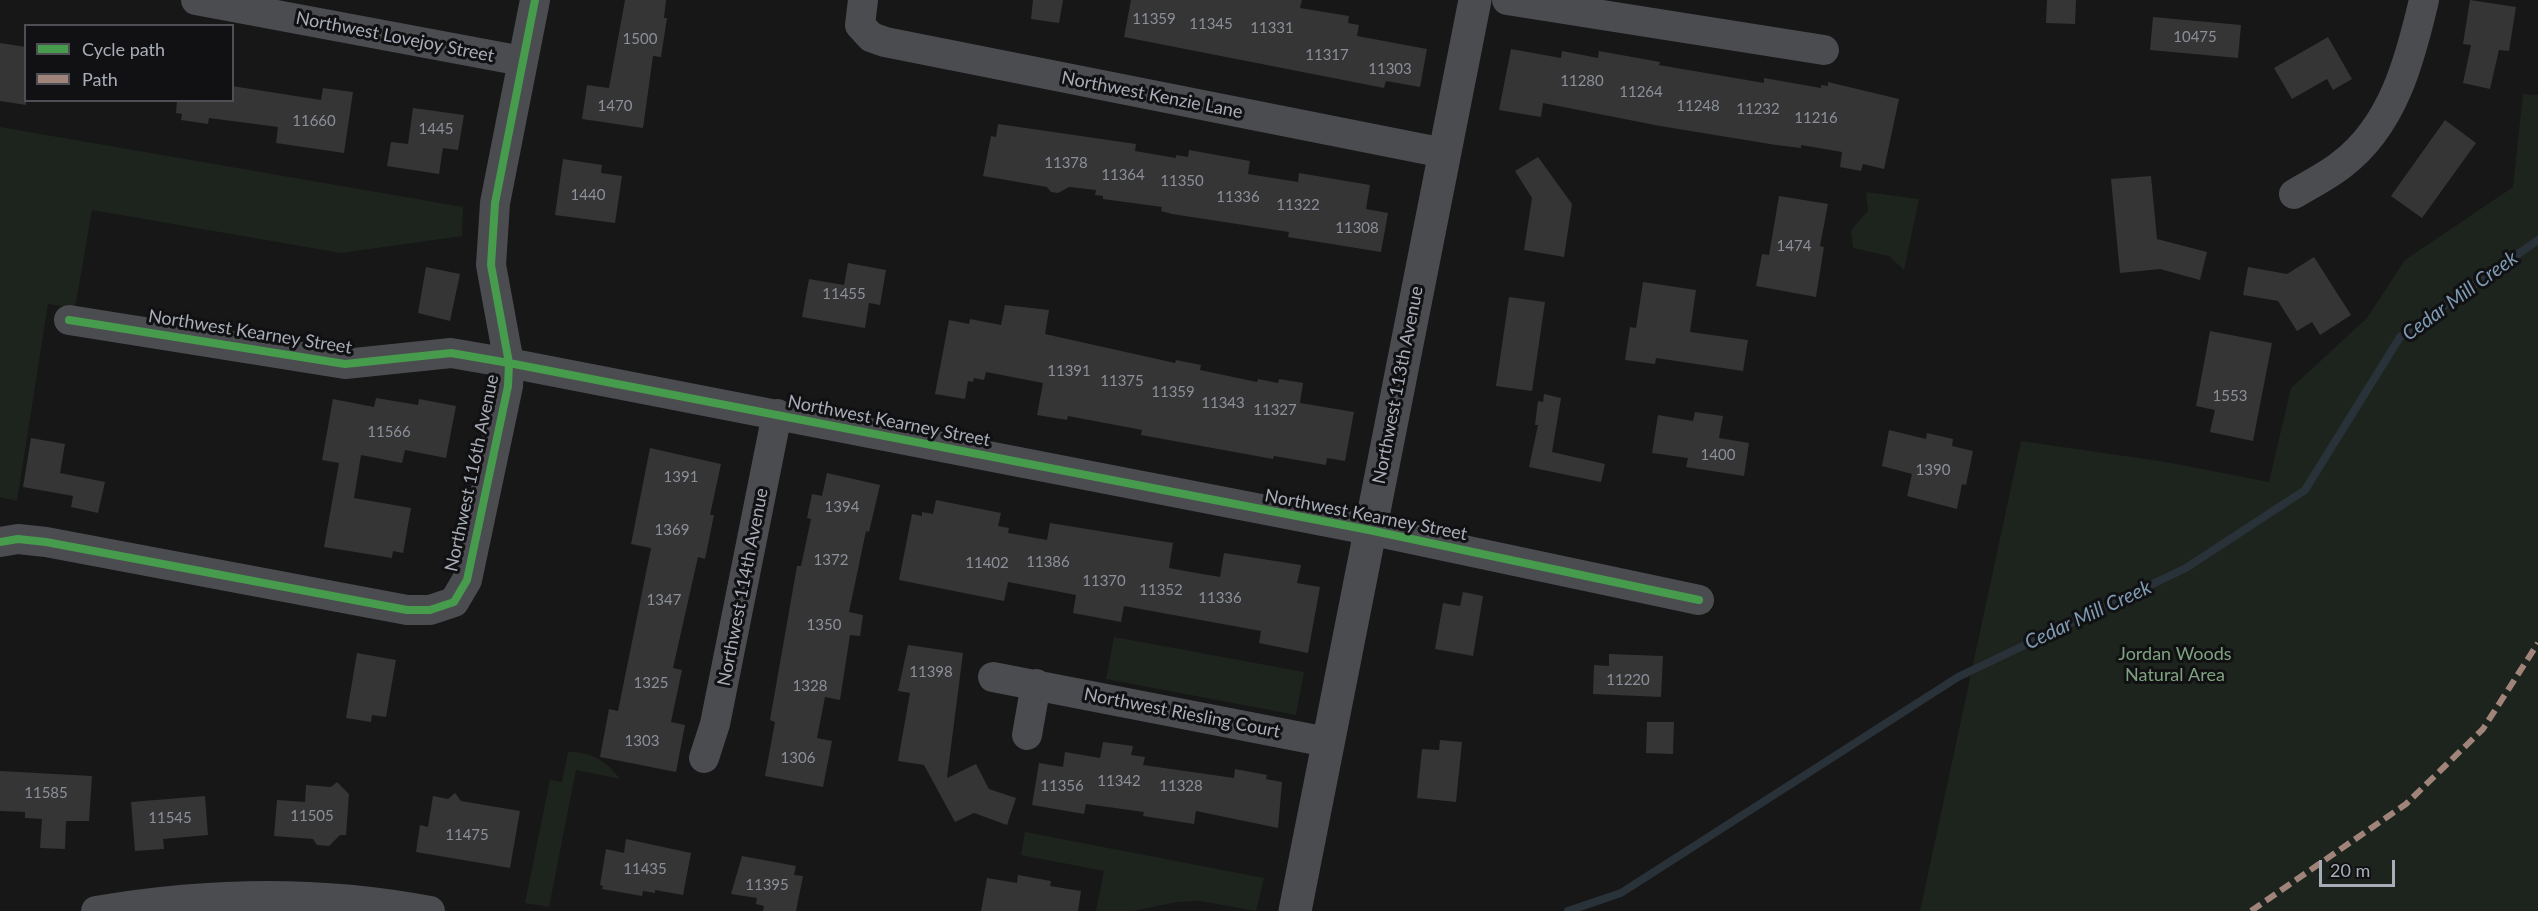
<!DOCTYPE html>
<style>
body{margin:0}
#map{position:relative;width:2538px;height:911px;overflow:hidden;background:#171717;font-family:Lato,sans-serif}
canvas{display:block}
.legend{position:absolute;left:24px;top:24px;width:210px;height:78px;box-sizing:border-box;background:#111113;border:2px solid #4d4f55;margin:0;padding:8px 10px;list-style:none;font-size:18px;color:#a8adb8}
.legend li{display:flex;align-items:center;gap:12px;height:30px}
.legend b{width:30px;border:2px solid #4d4f55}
.scale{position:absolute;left:2319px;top:860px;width:76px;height:27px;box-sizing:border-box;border:3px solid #a8adb8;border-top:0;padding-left:8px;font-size:18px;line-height:21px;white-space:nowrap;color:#a8adb8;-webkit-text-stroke:4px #111113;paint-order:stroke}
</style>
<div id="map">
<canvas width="2538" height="911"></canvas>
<ul class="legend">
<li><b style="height:8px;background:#469c4c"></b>Cycle path</li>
<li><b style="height:8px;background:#a18479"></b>Path</li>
</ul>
<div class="scale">20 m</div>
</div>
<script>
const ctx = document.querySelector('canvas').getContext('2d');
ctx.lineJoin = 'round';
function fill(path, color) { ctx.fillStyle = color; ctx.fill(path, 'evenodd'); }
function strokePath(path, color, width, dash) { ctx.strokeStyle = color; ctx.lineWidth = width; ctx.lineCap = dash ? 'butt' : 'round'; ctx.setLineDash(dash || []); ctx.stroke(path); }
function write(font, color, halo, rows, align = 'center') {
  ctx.font = font + ' Lato,sans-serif'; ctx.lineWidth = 6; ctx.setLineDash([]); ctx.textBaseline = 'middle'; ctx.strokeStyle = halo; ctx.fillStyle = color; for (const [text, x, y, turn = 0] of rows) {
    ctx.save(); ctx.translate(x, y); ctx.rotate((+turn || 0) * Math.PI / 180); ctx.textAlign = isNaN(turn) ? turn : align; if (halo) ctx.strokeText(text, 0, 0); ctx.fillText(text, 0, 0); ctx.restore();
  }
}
fill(new Path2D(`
 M 2523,94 L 2538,95 L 2538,911 L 1920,911 L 2021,441 L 2166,462 L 2269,482 L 2291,388 L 2367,318 L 2405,260 L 2513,187 Z
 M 0,127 L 463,207 L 462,236 L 341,253 L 92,210 L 75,308 L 48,304 L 17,501 L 0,497 Z
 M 1866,192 L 1919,199 L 1904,270 L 1889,256 L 1853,248 L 1851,230 L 1868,211 Z
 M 1114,637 L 1304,672 L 1296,715 L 1106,679 Z
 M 568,752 C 590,751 607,761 620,779 L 576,770 L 549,907 L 525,903 L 550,780 L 562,782 Z
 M 1025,832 L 1264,878 L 1256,911 L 1200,901 L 1177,902 L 1133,911 L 1096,911 L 1104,871 L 1021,855 Z`), '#1d241e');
strokePath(new Path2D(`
 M 1568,911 L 1621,893 L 1958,677 L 2186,568 L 2305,490 L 2400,337 L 2538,240`), '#2a3239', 8);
fill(new Path2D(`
 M 625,0 L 666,0 L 664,18 L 667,18 L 661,57 L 653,56 L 643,128 L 582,119 L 587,85 L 609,88 Z
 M 1033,0 L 1063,0 L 1059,23 L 1031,19 Z
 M 1131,0 L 1302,0 L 1300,8 L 1349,16 L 1348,23 L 1359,25 L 1357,36 L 1427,49 L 1420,87 L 1386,81 L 1384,88 L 1124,37 Z
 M 2047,0 L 2076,0 L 2075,24 L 2046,23 Z
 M 2470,0 L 2516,7 L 2509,51 L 2499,50 L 2490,89 L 2463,83 L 2471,45 L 2463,44 Z
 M 2153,17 L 2241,25 L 2238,58 L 2150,50 Z
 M 2328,37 L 2352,79 L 2333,90 L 2327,79 L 2292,99 L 2274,68 Z
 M 0,43 L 26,47 L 26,105 L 0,101 Z
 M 1511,49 L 1561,58 L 1562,51 L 1598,58 L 1599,51 L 1660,62 L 1659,65 L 1764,83 L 1764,78 L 1821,88 L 1821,85 L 1828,86 L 1828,82 L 1899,99 L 1884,169 L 1863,164 L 1861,171 L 1840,167 L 1842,152 L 1801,145 L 1801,148 L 1776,145 L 1660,126 L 1543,103 L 1541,117 L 1499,110 Z
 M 232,86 L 321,100 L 323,88 L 353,92 L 344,153 L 276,143 L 278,127 L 209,118 L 208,124 L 181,120 L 182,114 L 176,113 L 177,100 L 232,100 Z
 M 413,108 L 464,115 L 458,150 L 443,148 L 439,174 L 387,166 L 391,142 L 408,144 Z
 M 2445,120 L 2476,143 L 2422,218 L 2391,196 Z
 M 998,124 L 1136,144 L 1135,151 L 1176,158 L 1176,155 L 1188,157 L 1189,150 L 1250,161 L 1248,174 L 1298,182 L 1299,173 L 1370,185 L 1366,209 L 1388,213 L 1381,252 L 1288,237 L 1289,232 L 1172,214 L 1161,211 L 1162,207 L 1103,199 L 1103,196 L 1095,195 L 1096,190 L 1069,187 L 1058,193 L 1051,192 L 1047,187 L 983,176 L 991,136 L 996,137 Z
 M 1538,157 L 1572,204 L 1564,257 L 1524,250 L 1532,198 L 1515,171 Z
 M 563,159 L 602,165 L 601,173 L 622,176 L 615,223 L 555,215 Z
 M 2151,176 L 2157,239 L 2207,252 L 2200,280 L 2160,269 L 2120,273 L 2111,179 Z
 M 1779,196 L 1828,204 L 1820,246 L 1824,247 L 1816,297 L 1756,286 L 1762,254 L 1769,255 Z
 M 2314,257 L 2351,315 L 2320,335 L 2312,322 L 2297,331 L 2278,301 L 2243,295 L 2248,267 L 2287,274 Z
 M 848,263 L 886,270 L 880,305 L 869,303 L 865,328 L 802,317 L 809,279 L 844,285 Z
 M 426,267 L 460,274 L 450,321 L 418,313 Z
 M 1643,282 L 1696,290 L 1690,332 L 1748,340 L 1743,371 L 1656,358 L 1655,364 L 1625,360 L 1630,327 L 1636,328 Z
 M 1509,297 L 1545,302 L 1532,391 L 1496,386 Z
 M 1005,305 L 1049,310 L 1045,334 L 1175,363 L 1176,360 L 1201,365 L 1200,370 L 1257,382 L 1258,379 L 1278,383 L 1279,379 L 1303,383 L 1300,403 L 1354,412 L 1345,461 L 1327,458 L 1326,465 L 1274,456 L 1273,459 L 1141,435 L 1142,430 L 1068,416 L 1067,420 L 1037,415 L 1043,383 L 986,372 L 984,380 L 974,378 L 973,382 L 968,381 L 965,399 L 935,394 L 949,320 L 969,324 L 970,319 L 1001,325 Z
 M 2210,331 L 2272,343 L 2253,441 L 2210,432 L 2215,410 L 2196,406 Z
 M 1544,394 L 1561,398 L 1552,452 L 1605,464 L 1601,482 L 1529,467 L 1538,425 L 1535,425 L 1538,401 L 1543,402 Z
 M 376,398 L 418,405 L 419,399 L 456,406 L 446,458 L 405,450 L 402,463 L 361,455 L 354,498 L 411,508 L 403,553 L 393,551 L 392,558 L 324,547 L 339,463 L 322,460 L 333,399 L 374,407 Z
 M 1695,412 L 1723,416 L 1719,438 L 1749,443 L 1744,476 L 1686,467 L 1688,458 L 1652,453 L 1658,415 L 1693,421 Z
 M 1889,430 L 1926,439 L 1927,433 L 1953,439 L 1952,446 L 1973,451 L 1966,485 L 1962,484 L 1957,509 L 1907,496 L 1912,474 L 1882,466 Z
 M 31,438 L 65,444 L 60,473 L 105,482 L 98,513 L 71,507 L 73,496 L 23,487 Z
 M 650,448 L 721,464 L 710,515 L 714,515 L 705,559 L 698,557 L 673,668 L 682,670 L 671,722 L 685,725 L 676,772 L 600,757 L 609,709 L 618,711 L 651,548 L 631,544 Z
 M 827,473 L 880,485 L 869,532 L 866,531 L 849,612 L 863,615 L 860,636 L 850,635 L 840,700 L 825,697 L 817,738 L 832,741 L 823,787 L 765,776 L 775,722 L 770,720 L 797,566 L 801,566 L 811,519 L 807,518 L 812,494 L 822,496 Z
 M 936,500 L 1001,513 L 998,526 L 1009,528 L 1008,533 L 1047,540 L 1050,523 L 1173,543 L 1169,568 L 1191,572 L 1220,577 L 1224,553 L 1301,565 L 1297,583 L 1320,587 L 1308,653 L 1259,643 L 1261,631 L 1124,606 L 1121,622 L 1073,613 L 1076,595 L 1008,582 L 1004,601 L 899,580 L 912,514 L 922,516 L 922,512 L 933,514 Z
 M 1463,592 L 1483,596 L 1473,656 L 1435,649 L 1443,603 L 1460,606 Z
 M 908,645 L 963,653 L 947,778 L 976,764 L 989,789 L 1016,798 L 1007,825 L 974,813 L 955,822 L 924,765 L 898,761 L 910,693 L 898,691 Z
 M 357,653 L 396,660 L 386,717 L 372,715 L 371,722 L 346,718 Z
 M 1609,654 L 1663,656 L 1661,697 L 1593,694 L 1594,665 L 1609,666 Z
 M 1647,722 L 1674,722 L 1673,754 L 1646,753 Z
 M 1440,740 L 1462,742 L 1456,802 L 1417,798 L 1422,749 L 1439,750 Z
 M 1103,742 L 1133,746 L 1131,755 L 1145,757 L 1143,765 L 1234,778 L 1235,769 L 1267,775 L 1266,779 L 1282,782 L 1278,828 L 1196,811 L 1194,824 L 1143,816 L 1144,812 L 1086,804 L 1084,814 L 1032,805 L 1039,763 L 1063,767 L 1065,752 L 1100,758 Z
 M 0,771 L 92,776 L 89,821 L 66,821 L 65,849 L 40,848 L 42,819 L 25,818 L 25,812 L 0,811 Z
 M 337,782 L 349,794 L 346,835 L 340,835 L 329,846 L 317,845 L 313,839 L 274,836 L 277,800 L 305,802 L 306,785 L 331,787 Z
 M 455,793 L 461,801 L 520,811 L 510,868 L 416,852 L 420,825 L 428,827 L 433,796 L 448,799 Z
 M 205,796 L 208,835 L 163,839 L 164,849 L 135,851 L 131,802 Z
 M 626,839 L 691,853 L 683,895 L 655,890 L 655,893 L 643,891 L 642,896 L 602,889 L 603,886 L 600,885 L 606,849 L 624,853 Z
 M 742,856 L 796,866 L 794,875 L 803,876 L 796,911 L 763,911 L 764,906 L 756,904 L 757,898 L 731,894 Z
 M 1018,875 L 1051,881 L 1050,886 L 1081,891 L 1078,911 L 981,911 L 987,878 L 1017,883 Z`), '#353536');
strokePath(new Path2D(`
 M 196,0 L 522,61
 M 863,0 L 860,25 L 871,37 L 885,42 L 1444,153
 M 1507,0 L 1824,50
 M 2294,194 C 2309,185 2327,176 2341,165 C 2393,126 2410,60 2424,0
 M 69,320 L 345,364 L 451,353 L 509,363 L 1369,530 L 1699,600
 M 0,542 L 18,539 L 46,542 L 407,610 L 430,610 L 454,602 L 467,580 L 508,386 L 509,363 L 491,265 L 495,203 L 535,0
 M 993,677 L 1327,742
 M 1027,735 L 1036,684
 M 704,758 L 715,724 L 777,414
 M 96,911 C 207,892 320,890 430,911`), '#4b4c50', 30);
strokePath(new Path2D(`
 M 1295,911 L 1475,0`), '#4b4c50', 33);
strokePath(new Path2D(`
 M 2251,911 L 2406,804 L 2483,729 L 2538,643`), '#a18479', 6, [12, 6]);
strokePath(new Path2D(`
 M 69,320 L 345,364 L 451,353 L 509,363 L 1369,530 L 1699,600
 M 0,542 L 18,539 L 46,542 L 407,610 L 430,610 L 454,602 L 467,580 L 508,386 L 509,363 L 491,265 L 495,203 L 535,0`), '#469c4c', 8);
write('15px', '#8b8f98', null, [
 ["11359",1154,19],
 ["11345",1211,24],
 ["11331",1272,28],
 ["10475",2195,37],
 ["1500",640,39],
 ["11317",1327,55],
 ["11303",1390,69],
 ["11280",1582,81],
 ["11264",1641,92],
 ["1470",615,106],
 ["11248",1698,106],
 ["11232",1758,109],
 ["11216",1816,118],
 ["11660",314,121],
 ["1445",436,129],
 ["11378",1066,163],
 ["11364",1123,175],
 ["11350",1182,181],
 ["1440",588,195],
 ["11336",1238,197],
 ["11322",1298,205],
 ["11308",1357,228],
 ["1474",1794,246],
 ["11455",844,294],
 ["11391",1069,371],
 ["11375",1122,381],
 ["11359",1173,392],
 ["1553",2230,396],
 ["11343",1223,403],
 ["11327",1275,410],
 ["11566",389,432],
 ["1400",1718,455],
 ["1390",1933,470],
 ["1391",681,477],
 ["1394",842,507],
 ["1369",672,530],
 ["1372",831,560],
 ["11386",1048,562],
 ["11402",987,563],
 ["11370",1104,581],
 ["11352",1161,590],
 ["11336",1220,598],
 ["1347",664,600],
 ["1350",824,625],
 ["11398",931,672],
 ["11220",1628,680],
 ["1325",651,683],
 ["1328",810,686],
 ["1303",642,741],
 ["1306",798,758],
 ["11342",1119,781],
 ["11356",1062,786],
 ["11328",1181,786],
 ["11585",46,793],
 ["11505",312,816],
 ["11545",170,818],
 ["11475",467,835],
 ["11435",645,869],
 ["11395",767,885]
]);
write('18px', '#a8adb8', '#111113', [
 ["Northwest Lovejoy Street",395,37,11],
 ["Northwest Kenzie Lane",1152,95,11],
 ["Northwest Kearney Street",250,332,9],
 ["Northwest 113th Avenue",1398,385,-79],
 ["Northwest Kearney Street",889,421,11],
 ["Northwest 116th Avenue",472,473,-78],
 ["Northwest Kearney Street",1366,515,11],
 ["Northwest 114th Avenue",743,587,-79],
 ["Northwest Riesling Court",1182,713,11]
]);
write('18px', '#7fa381', '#111113', [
 ["Jordan Woods",2175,654],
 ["Natural Area",2175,675]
]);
write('italic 20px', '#7f9bb3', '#111113', [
 ["Cedar Mill Creek",2460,296,-36],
 ["Cedar Mill Creek",2088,615,-25]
]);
</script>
